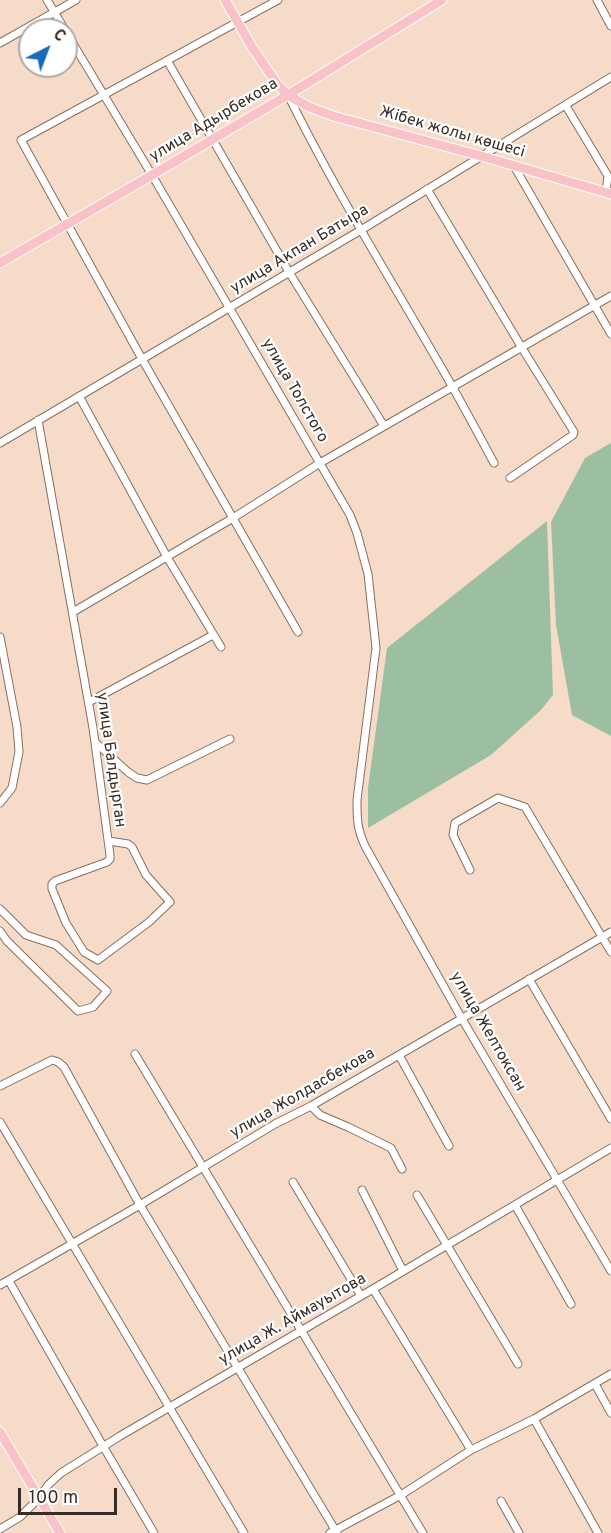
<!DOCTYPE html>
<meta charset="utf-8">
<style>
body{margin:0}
#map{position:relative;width:611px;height:1533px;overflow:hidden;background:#f6dbc8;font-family:Overpass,sans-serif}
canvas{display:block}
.north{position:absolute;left:18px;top:18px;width:60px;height:60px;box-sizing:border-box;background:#fff;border:2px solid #afaba8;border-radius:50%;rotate:42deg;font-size:16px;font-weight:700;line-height:24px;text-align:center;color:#382d26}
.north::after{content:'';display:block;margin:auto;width:21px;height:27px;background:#196ab9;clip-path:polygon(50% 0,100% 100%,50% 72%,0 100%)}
.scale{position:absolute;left:18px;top:1488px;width:99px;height:27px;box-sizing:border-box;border:3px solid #382d26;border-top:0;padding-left:8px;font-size:18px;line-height:21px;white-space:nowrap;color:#382d26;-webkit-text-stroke:4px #fff;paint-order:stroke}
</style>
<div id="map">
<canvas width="611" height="1533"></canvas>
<div class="north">С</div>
<div class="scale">100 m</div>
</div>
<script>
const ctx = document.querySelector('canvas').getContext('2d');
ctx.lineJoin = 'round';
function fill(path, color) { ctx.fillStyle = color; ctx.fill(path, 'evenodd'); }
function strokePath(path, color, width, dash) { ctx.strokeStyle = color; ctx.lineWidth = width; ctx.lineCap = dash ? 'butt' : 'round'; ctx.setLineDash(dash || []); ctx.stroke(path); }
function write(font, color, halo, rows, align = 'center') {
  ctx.font = font + ' Overpass,sans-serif'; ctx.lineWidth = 4.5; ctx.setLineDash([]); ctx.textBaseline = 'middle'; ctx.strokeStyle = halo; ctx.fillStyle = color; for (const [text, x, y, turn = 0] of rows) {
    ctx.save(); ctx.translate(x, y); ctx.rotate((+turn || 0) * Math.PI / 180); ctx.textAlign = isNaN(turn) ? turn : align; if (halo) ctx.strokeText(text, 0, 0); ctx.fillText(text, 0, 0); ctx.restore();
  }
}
fill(new Path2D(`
 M 611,443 L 611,736 L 572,715 L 556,625 L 551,522 L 585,458 Z
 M 547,521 L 553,695 L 541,710 L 491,755 L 368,828 L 368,788 L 387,648 Z`), '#9cbfa1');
const minor = new Path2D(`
 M 47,0 L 65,30
 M 278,0 L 21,140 L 142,359 L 298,632
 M 597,0 L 611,26
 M 66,32 L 152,175 L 350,515 L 357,533 L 368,574 L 376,648 L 357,800 C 357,820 357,828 365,846 L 462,1019 L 611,1271
 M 0,43 L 76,0
 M 168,62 L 289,272 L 384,426
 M 288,95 C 337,195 397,289 452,386 C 466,411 480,437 494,463
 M 566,106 L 608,176 L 606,192
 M 514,166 L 611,334
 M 427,189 L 522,348 L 574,432 L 573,435 L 510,478
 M 79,396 L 167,557 L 221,647
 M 38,420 L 93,728 L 110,855 L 110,859 L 107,862 L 55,881 L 52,884 L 52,889 L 66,923 L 84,952 L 98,960 L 149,922 L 170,902 L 146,875 L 132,847 L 128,844 L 109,841
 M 0,443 L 361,230 L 611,77
 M 73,612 L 233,518 L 320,463 L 611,296
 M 0,637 L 17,727 L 19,752 L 12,788 L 0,803
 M 89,702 L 213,635
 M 96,743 L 128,772 L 137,778 L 147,780 L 230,739
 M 470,870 L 453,835 L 455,823 L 498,798 L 525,807 L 611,952
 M 0,909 L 26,935 L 56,945 L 107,991 L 93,1007 L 78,1011 L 7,941 L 0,931
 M 529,979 L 611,1119
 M 135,1054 L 423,1533
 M 399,1055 L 449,1146
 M 0,1086 L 52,1060 L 58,1062 L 64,1067 L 140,1205 L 337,1533
 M 311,1106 L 320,1115 L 348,1127 L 391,1148 L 402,1169
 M 0,1122 L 244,1533
 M 293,1182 L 361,1296
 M 362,1190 L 403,1271
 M 417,1195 L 518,1364
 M 515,1205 L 571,1304
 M 9,1281 L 103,1446 L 154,1533
 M 0,1285 L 140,1205 L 275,1124 L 311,1106 L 611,932
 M 373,1289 L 471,1450
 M 595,1384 L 611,1413
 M 534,1419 L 598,1533
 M 501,1501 L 519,1533
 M 0,1529 L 20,1517 L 39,1498 L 48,1485 L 61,1473 L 120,1436 L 373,1289 L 611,1148
 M 330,1533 L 401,1495 L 471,1450 L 534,1419 L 611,1374`);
const major = new Path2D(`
 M 225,0 L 252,47 L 277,84 L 288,95 L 309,107 L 333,116 L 481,156 L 611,194
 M 0,263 L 152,175 L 288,95 L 442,0
 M 0,1432 L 60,1533`);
strokePath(minor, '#876f5f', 9);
strokePath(major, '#fff', 11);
strokePath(minor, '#fff', 7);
strokePath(major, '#f8c2c8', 9);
write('16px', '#382d26', '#fff', [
 ["улица Адырбекова",214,121,-31],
 ["Жібек жолы көшесі",452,133,16],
 ["улица Акпан Батыра",300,250,-31],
 ["улица Толстого",294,391,60],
 ["улица Балдырган",110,760,82],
 ["улица Желтоксан",487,1032,60],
 ["улица Жолдасбекова",303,1094,-30],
 ["улица Ж. Аймауытова",293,1320,-30]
]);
</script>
